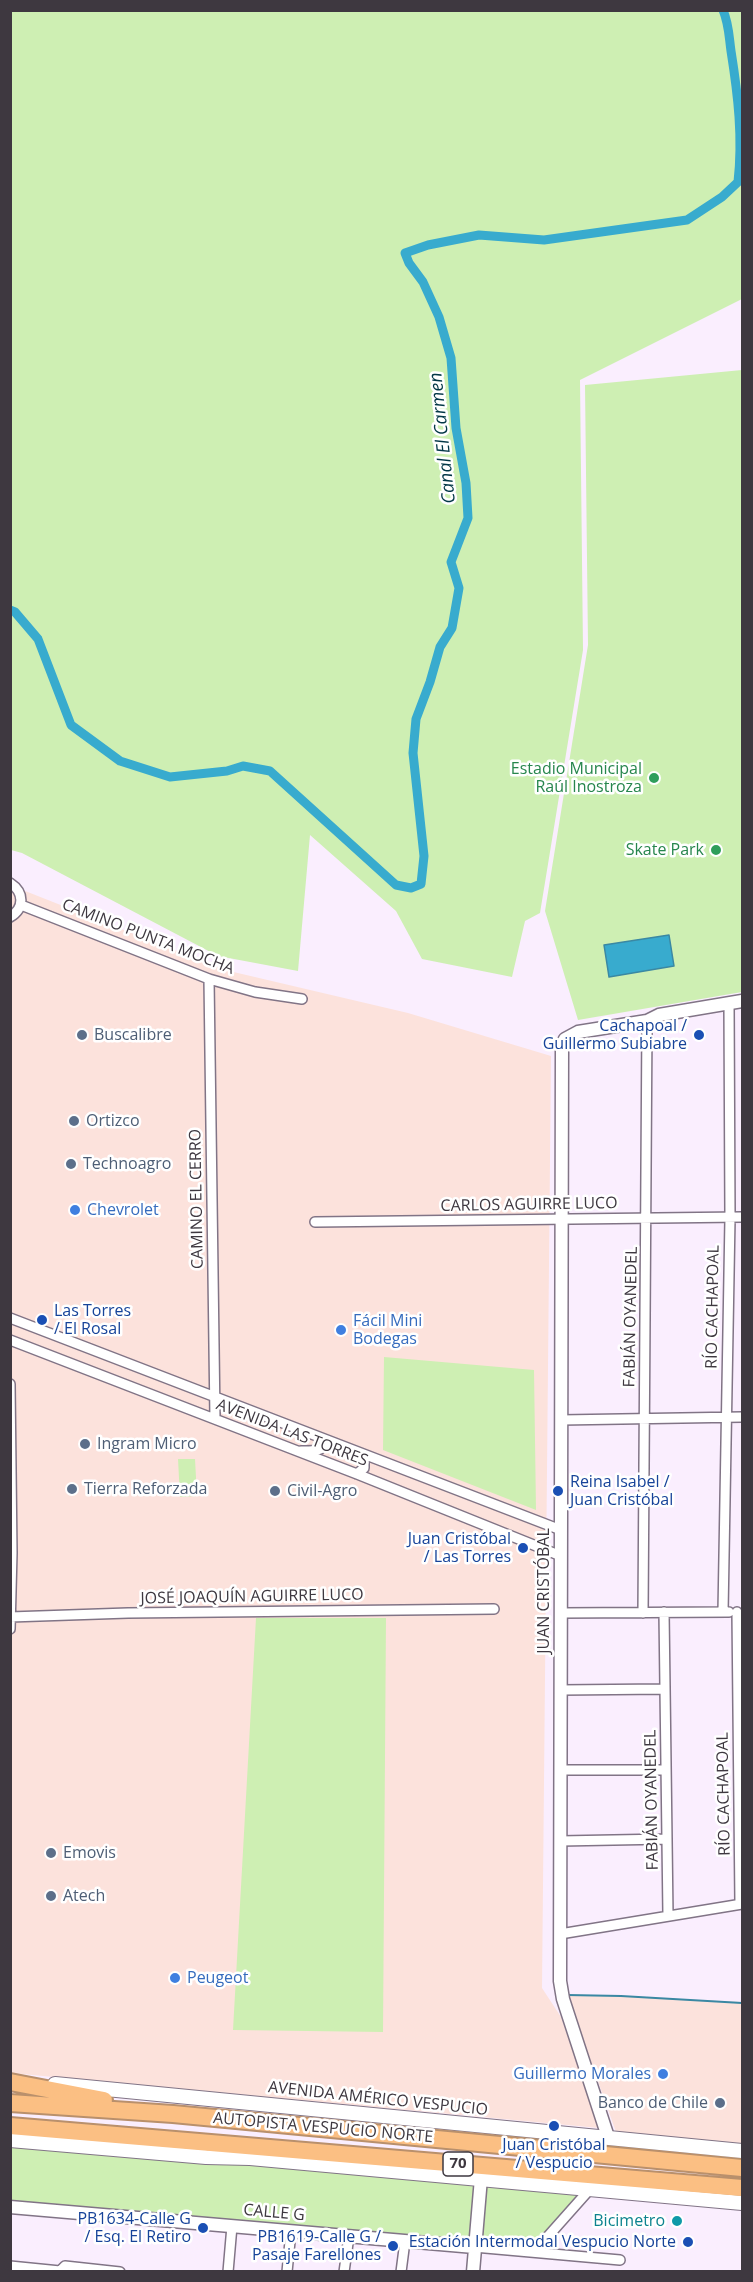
<!DOCTYPE html>
<meta charset="utf-8">
<style>
body{margin:0}
#map{position:relative;width:753px;height:2282px;overflow:hidden;background:#faeefe;font-family:"Open Sans",sans-serif}
canvas{display:block}
.frame{position:absolute;inset:0;border:12px solid #3e3840;pointer-events:none}
</style>
<div id="map">
<canvas width="753" height="2282"></canvas>
<div class="frame"></div>
</div>
<script>
const ctx = document.querySelector('canvas').getContext('2d');
ctx.lineJoin = 'round';
function fill(path, color) { ctx.fillStyle = color; ctx.fill(path, 'evenodd'); }
function strokePath(path, color, width, dash) { ctx.strokeStyle = color; ctx.lineWidth = width; ctx.lineCap = dash ? 'butt' : 'round'; ctx.setLineDash(dash || []); ctx.stroke(path); }
function write(font, color, halo, rows, align = 'center') {
  ctx.font = font + ' "Open Sans",sans-serif'; ctx.lineWidth = 5; ctx.setLineDash([]); ctx.textBaseline = 'middle'; ctx.strokeStyle = halo; ctx.fillStyle = color; for (const [text, x, y, turn = 0] of rows) {
    ctx.save(); ctx.translate(x, y); ctx.rotate((+turn || 0) * Math.PI / 180); ctx.textAlign = isNaN(turn) ? turn : align; if (halo) ctx.strokeText(text, 0, 0); ctx.fillText(text, 0, 0); ctx.restore();
  }
}
fill(new Path2D(`
 M 10,885 L 225,970 L 408,1013 L 551,1056 L 542,1988 L 561,2017 L 599,2128 L 11,2073 Z
 M 567,1994 L 742,2002 L 742,2145 L 616,2132 Z`), '#fce2dc');
fill(new Path2D(`
 M 10,11 L 742,11 L 742,299 L 580,380 L 583,650 L 540,913 L 525,921 L 512,977 L 422,959 L 396,911 L 310,835 L 298,971 L 218,956 L 22,853 L 11,850 Z
 M 742,370 L 742,992 L 578,1020 L 545,911 L 588,645 L 585,385 Z
 M 384,1357 L 534,1370 L 536,1510 L 383,1450 Z
 M 178,1459 L 195,1459 L 197,1496 L 180,1497 Z
 M 256,1618 L 386,1618 L 383,2032 L 233,2030 Z
 M 10,2147 L 205,2164 L 248,2164 L 578,2194 L 533,2250 L 11,2202 Z`), '#ceefb3');
const water = new Path2D(`
 M 669,935 L 674,966 L 609,977 L 604,945 Z`);
fill(water, '#38abce');
strokePath(water, '#3a88a3', 1.5);
strokePath(new Path2D(`
 M 567,1995 L 621,1996 L 742,2003`), '#3a88a3', 2);
strokePath(new Path2D(`
 M 10,610 L 15,612 L 38,639 L 71,725 L 120,761 L 170,777 L 227,771 L 243,766 L 270,771 L 396,885 L 411,888 L 421,884 L 424,856 L 413,753 L 416,719 L 430,682 L 440,647 L 452,628 L 459,588 L 451,562 L 468,518 L 466,483 L 456,428 L 451,358 L 439,317 L 423,282 L 409,263 L 405,253 L 428,245 L 479,235 L 544,240 L 687,220 L 722,197 L 738,182 C 743,138 738,95 731,51 C 729,37 729,24 723,10`), '#38abce', 9);
const minor = new Path2D(`
 M 10,883 C 24,892 25,908 10,917
 M 21,905 L 209,979 L 255,992 L 302,999
 M 209,979 L 215,1419
 M 315,1222 L 742,1217
 M 10,1318 L 561,1530
 M 10,1340 L 357,1474 L 561,1556
 M 10,1384 L 12,1553 L 10,1629
 M 561,1420 L 742,1417
 M 301,1451 C 313,1451 322,1452 328,1441
 M 357,1474 L 364,1468 L 364,1455
 M 664,1612 L 668,1916
 M 723,1612 L 730,1218 L 729,1003
 M 737,1612 L 740,1904
 M 561,1613 L 729,1612
 M 643,1613 L 647,1021
 M 10,1617 L 128,1613 L 494,1609
 M 561,1690 L 665,1689
 M 560,1770 L 666,1770
 M 560,1841 L 667,1839
 M 560,1934 L 742,1904
 M 474,2247 L 620,2260
 M 534,2252 L 590,2189
 M 10,2266 L 60,2271 L 65,2266 L 120,2272
 M 228,2272 L 232,2226
 M 287,2272 L 291,2231
 M 344,2272 L 349,2236
 M 401,2272 L 405,2241`);
const tertiary = new Path2D(`
 M 608,2137 L 563,1999 L 560,1981 L 562,1045 L 565,1039 L 578,1032 L 647,1021 L 659,1015 L 742,1001
 M 10,2207 L 474,2247
 M 473,2272 L 481,2178`);
const secondary = new Path2D(`
 M 55,2084 L 742,2151
 M 10,2140 L 206,2157 L 250,2158 L 742,2203`);
const motorway = new Path2D(`
 M 10,2082 L 104,2100
 M 10,2103 L 173,2114 L 742,2168
 M 10,2126 L 742,2188`);
strokePath(minor, '#817486', 12);
strokePath(tertiary, '#817486', 15);
strokePath(secondary, '#817486', 16);
strokePath(motorway, '#b9906c', 20);
strokePath(minor, '#fff', 9);
strokePath(tertiary, '#fff', 12);
strokePath(secondary, '#fff', 14);
strokePath(motorway, '#fbbf83', 16);
for (const [x, y, r, color] of [
 [654,778,6,"#2e9e5b"],
 [716,850,6,"#2e9e5b"],
 [82,1035,6,"#5c6f8a"],
 [699,1035,6,"#1a4fb4"],
 [74,1121,6,"#5c6f8a"],
 [71,1164,6,"#5c6f8a"],
 [75,1210,6,"#3f7fe0"],
 [42,1320,6,"#1a4fb4"],
 [341,1330,6,"#3f7fe0"],
 [85,1444,6,"#5c6f8a"],
 [72,1489,6,"#5c6f8a"],
 [275,1491,6,"#5c6f8a"],
 [558,1491,6,"#1a4fb4"],
 [523,1548,6,"#1a4fb4"],
 [51,1853,6,"#5c6f8a"],
 [51,1896,6,"#5c6f8a"],
 [175,1978,6,"#3f7fe0"],
 [663,2074,6,"#3f7fe0"],
 [720,2103,6,"#5c6f8a"],
 [554,2126,6,"#1a4fb4"],
 [677,2221,6,"#0f9aa8"],
 [203,2228,6,"#1a4fb4"],
 [688,2242,6,"#1a4fb4"],
 [393,2246,6,"#1a4fb4"]
]) { const dot = new Path2D(); dot.arc(x, y, r, 0, 2 * Math.PI); ctx.fillStyle = color; ctx.fill(dot); strokePath(dot, '#fff', 2); }
for (const [x, y, w] of [
 [458,2164,30]
]) { const box = new Path2D(); box.roundRect(x - w / 2, y - 12, w, 24, 4.5); ctx.fillStyle = '#fff'; ctx.fill(box); strokePath(box, '#3e3840', 1.5); }
write('bold 15px', '#3e3840', null, [
 ["70",458,2164]
]);
write('16px', '#27864d', '#fff', [
 ["Estadio Municipal",642,769],
 ["Raúl Inostroza",642,787],
 ["Skate Park",704,850]
], 'right');
write('16px', '#3e3840', '#fff', [
 ["CAMINO PUNTA MOCHA",148,937,21],
 ["CAMINO EL CERRO",197,1199,-91],
 ["CARLOS AGUIRRE LUCO",529,1205,-1],
 ["RÍO CACHAPOAL",713,1307,-89],
 ["FABIÁN OYANEDEL",631,1317,-89],
 ["AVENIDA LAS TORRES",292,1433,21],
 ["JUAN CRISTÓBAL",544,1591,-90],
 ["JOSÉ JOAQUÍN AGUIRRE LUCO",252,1597,-1],
 ["RÍO CACHAPOAL",724,1794,-91],
 ["FABIÁN OYANEDEL",652,1800,-91],
 ["AVENIDA AMÉRICO VESPUCIO",378,2099,6],
 ["AUTOPISTA VESPUCIO NORTE",323,2128,5],
 ["CALLE G",274,2213,5]
]);
write('16px', '#164399', '#fff', [
 ["Cachapoal /",687,1026],
 ["Guillermo Subiabre",687,1044],
 ["Las Torres",54,1311,"left"],
 ["/ El Rosal",54,1329,"left"],
 ["Reina Isabel /",570,1482,"left"],
 ["Juan Cristóbal",570,1500,"left"],
 ["Juan Cristóbal",511,1539],
 ["/ Las Torres",511,1557],
 ["Juan Cristóbal",554,2145,"center"],
 ["/ Vespucio",554,2163,"center"],
 ["PB1634-Calle G",191,2219],
 ["/ Esq. El Retiro",191,2237],
 ["PB1619-Calle G /",381,2237],
 ["Pasaje Farellones",381,2255],
 ["Estación Intermodal Vespucio Norte",676,2242]
], 'right');
write('16px', '#4e5e75', '#fff', [
 ["Buscalibre",94,1035],
 ["Ortizco",86,1121],
 ["Technoagro",83,1164],
 ["Ingram Micro",97,1444],
 ["Tierra Reforzada",84,1489],
 ["Civil-Agro",287,1491],
 ["Emovis",63,1853],
 ["Atech",63,1896],
 ["Banco de Chile",708,2103,"right"]
], 'left');
write('16px', '#366cbe', '#fff', [
 ["Chevrolet",87,1210],
 ["Fácil Mini",353,1321],
 ["Bodegas",353,1339],
 ["Peugeot",187,1978],
 ["Guillermo Morales",651,2074,"right"]
], 'left');
write('16px', '#0d838f', '#fff', [
 ["Bicimetro",665,2221]
], 'right');
write('italic 18px', '#023746', '#fff', [
 ["Canal El Carmen",443,438,-96]
]);
</script>
